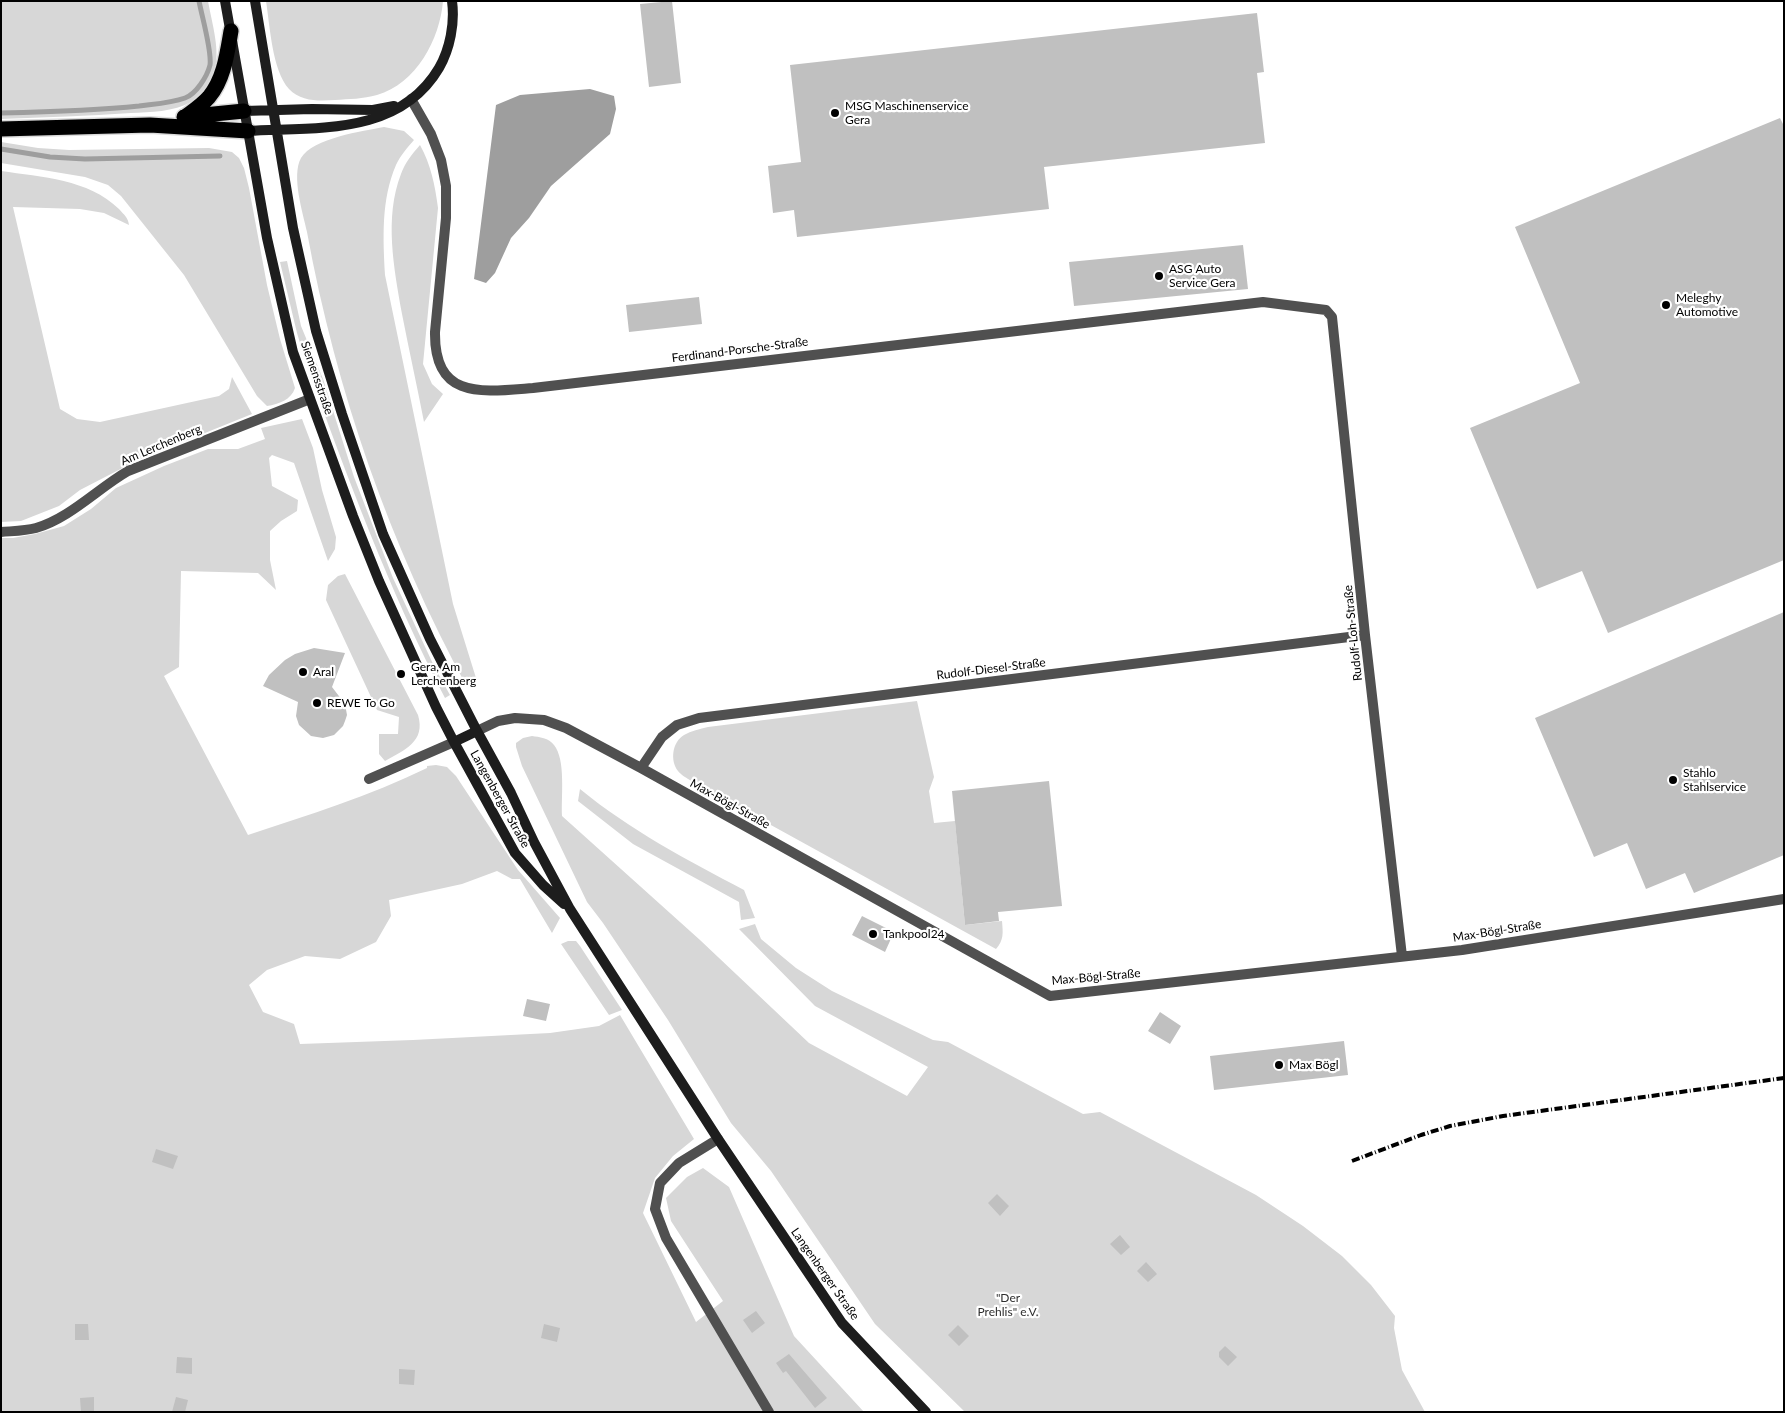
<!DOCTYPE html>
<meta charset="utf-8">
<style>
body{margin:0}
#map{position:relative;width:1785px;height:1413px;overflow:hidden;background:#fff;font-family:Lato,sans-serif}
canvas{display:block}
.frame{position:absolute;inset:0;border:2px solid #000;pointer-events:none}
</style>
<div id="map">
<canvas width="1785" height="1413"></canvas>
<div class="frame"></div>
</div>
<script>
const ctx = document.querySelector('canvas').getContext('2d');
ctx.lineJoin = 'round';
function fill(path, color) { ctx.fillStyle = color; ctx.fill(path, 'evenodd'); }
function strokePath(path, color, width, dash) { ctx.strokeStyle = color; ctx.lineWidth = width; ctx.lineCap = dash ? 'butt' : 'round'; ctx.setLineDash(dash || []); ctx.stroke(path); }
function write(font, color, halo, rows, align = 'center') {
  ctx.font = font + ' Lato,sans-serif'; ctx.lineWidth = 4.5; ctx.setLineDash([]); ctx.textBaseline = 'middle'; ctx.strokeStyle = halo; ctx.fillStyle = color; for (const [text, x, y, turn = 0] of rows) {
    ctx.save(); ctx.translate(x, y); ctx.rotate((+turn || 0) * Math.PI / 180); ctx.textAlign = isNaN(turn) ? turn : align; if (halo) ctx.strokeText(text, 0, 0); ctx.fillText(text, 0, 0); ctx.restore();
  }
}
fill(new Path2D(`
 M 1,1 L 208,1 C 212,24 221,51 214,73 C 211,84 201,96 191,102 C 174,112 150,112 131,113 C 88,116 45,117 1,119 Z
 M 266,1 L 443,1 C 440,39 416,84 377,95 C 363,99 349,99 335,100 C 320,101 301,102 289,89 C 272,70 270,26 266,1 Z
 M 384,127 L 404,131 L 414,140 C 408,147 400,156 396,165 C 381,200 383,238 385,275 L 453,604 L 476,678 L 474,683 L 467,687 C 390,545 336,391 307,232 C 303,213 291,176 301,158 C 313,138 363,131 384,127 Z
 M 1,142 L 38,148 L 69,150 L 209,148 L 232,152 L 239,158 L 244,168 L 249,188 L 267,285 L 280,339 L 295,388 C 291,400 279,404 267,406 L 257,396 L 184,275 L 121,196 L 108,185 L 85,177 L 1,163 Z
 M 420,145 C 431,165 435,185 438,208 L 423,364 L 432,384 L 443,394 L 424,422 C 417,386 409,350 402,314 C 394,268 384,218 401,174 C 405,163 412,154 420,145 Z
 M 1,171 C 42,177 88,179 119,209 C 124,215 128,217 129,225 L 104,213 L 80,209 L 13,207 L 60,409 L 77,419 L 100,422 L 219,396 L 229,389 L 232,377 L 252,414 L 138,460 L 80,490 L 59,506 L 21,521 L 1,522 Z
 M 287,261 L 301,326 L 323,379 L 354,477 L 393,578 L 434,666 L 450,695 L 445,698 C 389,590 347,477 306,363 L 297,333 L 280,262 Z
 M 302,419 L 313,448 L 322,490 L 336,537 L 335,549 L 328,561 L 294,463 L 272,455 L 269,458 L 272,486 L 298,500 L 297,511 L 281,521 L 270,531 L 270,560 L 276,590 L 258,573 L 181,571 L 179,667 L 164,676 L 248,835 C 308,815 370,796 427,768 L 427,766 L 436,765 L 447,767 L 456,776 L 518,870 L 560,918 L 552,933 L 520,879 L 512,879 L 497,871 L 462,884 L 389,900 L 391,916 L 376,942 L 340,959 L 305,956 L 267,970 L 249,985 L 263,1012 L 294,1024 L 300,1044 L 413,1040 L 550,1033 L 599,1026 L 620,1015 L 694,1139 L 673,1156 L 655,1178 L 643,1213 L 696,1322 L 723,1301 L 671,1221 L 666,1198 L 687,1177 L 703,1168 L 729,1187 L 794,1336 L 864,1412 L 1,1412 L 1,538 L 13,538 L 35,534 L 64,526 L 91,509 L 116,488 L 164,466 L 208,449 L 238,449 L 265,439 L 261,428 Z
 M 345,574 L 418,715 C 426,742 404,750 385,761 L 379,754 L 379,734 L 398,734 L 399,717 L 377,710 L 326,600 L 328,585 L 338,576 Z
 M 917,701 L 934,777 L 929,791 L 934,823 L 955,821 L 965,925 L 1002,921 C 1003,933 1004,940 996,949 L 691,781 C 687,778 681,775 678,771 C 670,761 672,742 684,735 C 691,731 700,729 708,727 Z
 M 532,736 C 539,737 549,738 554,745 C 566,760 561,796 562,816 L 700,940 L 809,1043 L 907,1096 L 928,1067 L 815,1006 L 739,929 L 755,924 L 761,939 L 796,968 L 832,991 L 933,1040 L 948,1042 L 1083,1114 L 1100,1112 L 1256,1195 L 1303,1226 L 1342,1256 L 1371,1285 L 1395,1316 L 1394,1328 L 1402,1370 L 1425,1412 L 965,1412 L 875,1324 L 771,1171 L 731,1123 L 668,1020 L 603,923 L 587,902 L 522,766 L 516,747 L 516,743 L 523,738 Z
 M 580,789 C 630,830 687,860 744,890 L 755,918 L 741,920 L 739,902 L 633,844 L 578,801 Z
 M 568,941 L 576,941 L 580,946 L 622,1010 L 609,1015 L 561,944 Z`), '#d7d7d7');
fill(new Path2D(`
 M 590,89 L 614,96 L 616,109 L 610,134 L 551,186 L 529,218 L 511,238 L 495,273 L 486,283 L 474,279 L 496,105 L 520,95 Z`), '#9e9e9e');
strokePath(new Path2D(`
 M 1,113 C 48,112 93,111 139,106 C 154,104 171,103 185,98 C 196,94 207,77 210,65 C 212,51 202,17 199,1
 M 1,149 L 50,157 L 85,159 L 220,156`), '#9e9e9e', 5);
fill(new Path2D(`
 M 672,1 L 681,83 L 649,87 L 640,4 Z
 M 1257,13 L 1264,72 L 1257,73 L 1265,143 L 1044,167 L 1049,209 L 797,237 L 794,210 L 773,213 L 768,166 L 801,162 L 790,65 Z
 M 1780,118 L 1784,126 L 1784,560 L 1608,633 L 1582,571 L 1537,589 L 1470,428 L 1580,383 L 1515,227 Z
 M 1243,245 L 1248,289 L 1074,306 L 1069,262 Z
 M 699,297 L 702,324 L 629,332 L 626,305 Z
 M 1784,612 L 1784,855 L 1694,893 L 1685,873 L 1646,889 L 1627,843 L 1594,857 L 1535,718 Z
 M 314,648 L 345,653 L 332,687 L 345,704 L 347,715 L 345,721 L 343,726 L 334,735 L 323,738 L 311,736 L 299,725 L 296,716 L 298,702 L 263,686 L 269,675 L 285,660 L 295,654 Z
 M 1049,781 L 1062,906 L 998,912 L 999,921 L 965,925 L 952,791 Z
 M 862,916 L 894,932 L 885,952 L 852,935 Z
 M 527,999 L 550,1004 L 546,1021 L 523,1016 Z
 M 1160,1012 L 1181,1026 L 1170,1044 L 1148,1031 Z
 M 1344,1041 L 1348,1075 L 1214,1090 L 1210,1056 Z
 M 156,1149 L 178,1156 L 173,1169 L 152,1162 Z
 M 997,1194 L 1009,1206 L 1000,1216 L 988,1203 Z
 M 1120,1235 L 1130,1247 L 1121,1255 L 1110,1244 Z
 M 1146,1262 L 1157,1274 L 1148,1282 L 1137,1271 Z
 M 756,1311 L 765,1323 L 752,1333 L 743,1320 Z
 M 75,1324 L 88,1324 L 89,1340 L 75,1340 Z
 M 544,1324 L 560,1328 L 557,1342 L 541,1338 Z
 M 958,1325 L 969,1336 L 959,1346 L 948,1335 Z
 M 1225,1346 L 1237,1357 L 1228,1366 L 1219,1357 L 1219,1352 Z
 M 789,1354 L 827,1398 L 815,1408 L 786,1371 L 783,1373 L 776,1363 Z
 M 177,1357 L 192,1358 L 192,1374 L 176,1373 Z
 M 399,1369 L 415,1370 L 414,1385 L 399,1384 Z
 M 94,1397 L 94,1412 L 81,1412 L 80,1398 Z
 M 176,1397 L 188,1400 L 185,1412 L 172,1412 Z`), '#c0c0c0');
const highway = new Path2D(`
 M 184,117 L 244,111
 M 185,117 C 193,111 202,105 209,97 C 224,79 227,54 231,31
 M 1,129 L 150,125 L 248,131`);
strokePath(highway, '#dbdbdb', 18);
strokePath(new Path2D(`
 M 411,99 L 431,134 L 441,160 L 446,186 L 446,218 L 435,332 C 434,400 482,392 533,388 L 1263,302 L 1326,310 L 1332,317 L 1365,635 L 1402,956
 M 1,532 C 13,531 25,531 36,528 C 70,518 97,489 128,471 L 310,399
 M 477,731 L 498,721 L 515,718 L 544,720 L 566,728 L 641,768 L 1050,996 L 1462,950 L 1784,899
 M 641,768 L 662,737 L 677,725 L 699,718 L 1365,635
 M 369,779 L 454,742
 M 718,1139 L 679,1163 L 660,1183 L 655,1209 L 666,1238 L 769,1412`), '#505050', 10);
strokePath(new Path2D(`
 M 225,1 L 267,238 L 293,352 L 353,516 L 379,581 L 436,707 L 454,742 L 515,853 L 543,885 L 564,904
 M 255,1 L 293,228 L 316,331 L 342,414 L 383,534 L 430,639 L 477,731 L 511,793 L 534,842 L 570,909 L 718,1139 L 842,1323 L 926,1412
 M 244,111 L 312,109 L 373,110 L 394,106
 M 248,131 C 316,127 399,136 439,68 C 450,49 455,23 452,1
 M 454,742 L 477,731`), '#1d1d1d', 10);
strokePath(highway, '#000', 15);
strokePath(new Path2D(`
 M 1352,1161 L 1421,1135 L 1450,1126 L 1503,1116 L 1784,1078`), '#000', 4, [8, 2.5, 1, 2.5]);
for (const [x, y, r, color] of [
 [835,113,5,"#000"],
 [1159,276,5,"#000"],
 [1666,305,5,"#000"],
 [303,672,5,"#000"],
 [401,674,5,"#000"],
 [317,703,5,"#000"],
 [1673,780,5,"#000"],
 [873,934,5,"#000"],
 [1279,1065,5,"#000"]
]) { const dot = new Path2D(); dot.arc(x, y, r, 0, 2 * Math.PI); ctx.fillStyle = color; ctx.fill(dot); strokePath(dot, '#fff', 2); }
write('12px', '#000', '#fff', [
 ["MSG Maschinenservice",845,106],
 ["Gera",845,120],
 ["ASG Auto",1169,269],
 ["Service Gera",1169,283],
 ["Meleghy",1676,298],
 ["Automotive",1676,312],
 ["Gera, Am",411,667],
 ["Lerchenberg",411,681],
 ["Aral",313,672],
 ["REWE To Go",327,703],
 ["Stahlo",1683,773],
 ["Stahlservice",1683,787],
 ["Tankpool24",883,934],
 ["Max Bögl",1289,1065]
], 'left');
write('12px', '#000', '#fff', [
 ["Ferdinand-Porsche-Straße",740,350,-7],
 ["Siemensstraße",317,378,71],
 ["Am Lerchenberg",161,445,-23],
 ["Rudolf-Loh-Straße",1353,633,-96],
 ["Rudolf-Diesel-Straße",991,669,-7],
 ["Langenberger Straße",500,799,61],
 ["Max-Bögl-Straße",730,804,29],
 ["Max-Bögl-Straße",1497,931,-9],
 ["Max-Bögl-Straße",1096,977,-5],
 ["Langenberger Straße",825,1274,55]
]);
write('12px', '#2e2e2e', '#fff', [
 ["\"Der",1008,1298],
 ["Prehlis\" e.V.",1008,1312]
]);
</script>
